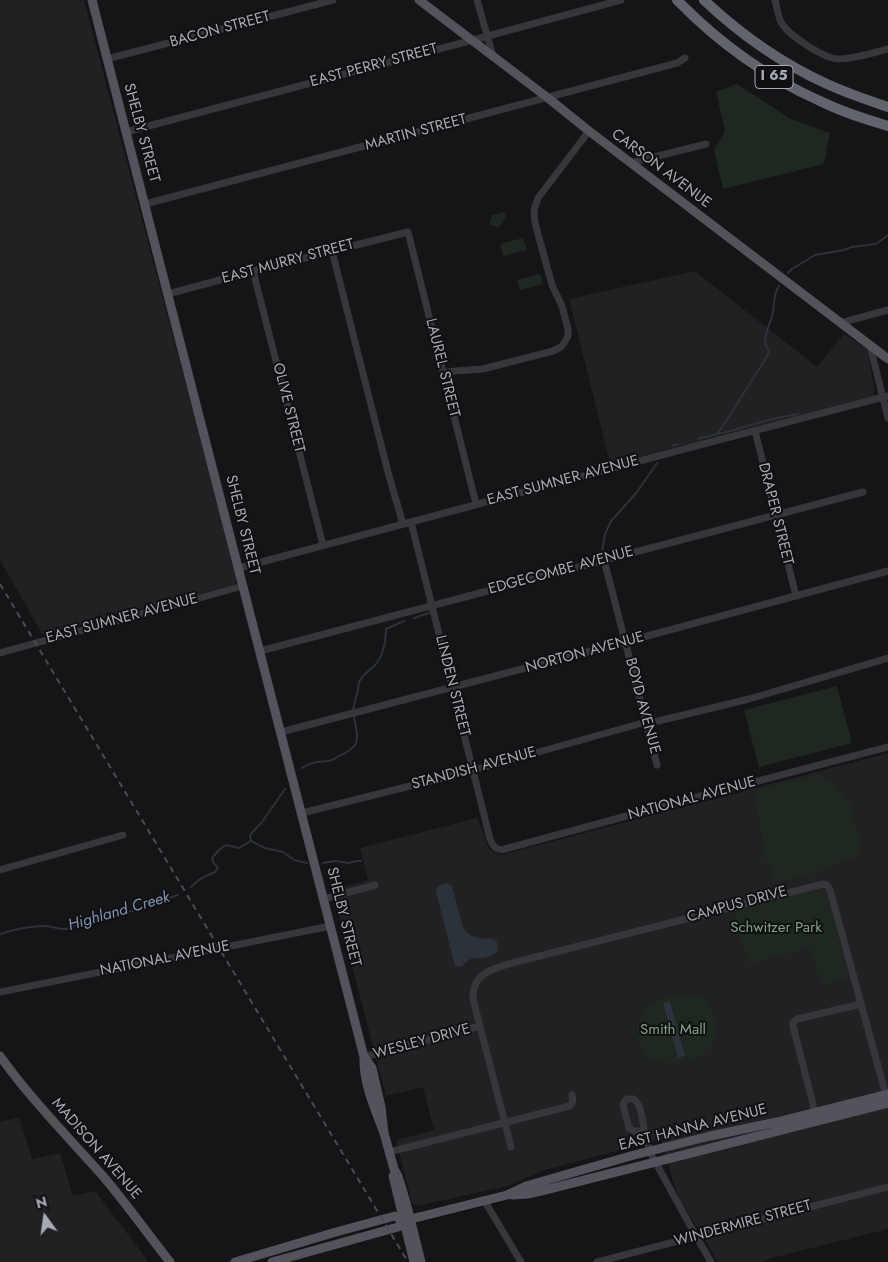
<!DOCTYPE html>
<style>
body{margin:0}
#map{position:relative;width:888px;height:1262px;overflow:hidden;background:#151517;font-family:Jost,sans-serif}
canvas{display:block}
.north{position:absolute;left:20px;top:1192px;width:50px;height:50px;-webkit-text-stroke:4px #101012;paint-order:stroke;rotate:346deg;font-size:14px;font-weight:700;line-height:20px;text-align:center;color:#a7aab7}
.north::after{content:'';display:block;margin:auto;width:18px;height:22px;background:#a7aab7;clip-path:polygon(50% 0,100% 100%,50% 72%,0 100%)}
</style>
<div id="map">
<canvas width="888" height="1262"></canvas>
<div class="north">N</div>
</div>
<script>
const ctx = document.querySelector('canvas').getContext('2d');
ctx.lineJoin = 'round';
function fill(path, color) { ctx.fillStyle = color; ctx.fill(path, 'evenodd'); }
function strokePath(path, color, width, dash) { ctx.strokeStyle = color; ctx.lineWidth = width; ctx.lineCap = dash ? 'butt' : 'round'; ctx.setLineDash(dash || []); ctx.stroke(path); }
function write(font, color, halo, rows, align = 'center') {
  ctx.font = font + ' Jost,sans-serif'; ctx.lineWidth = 4; ctx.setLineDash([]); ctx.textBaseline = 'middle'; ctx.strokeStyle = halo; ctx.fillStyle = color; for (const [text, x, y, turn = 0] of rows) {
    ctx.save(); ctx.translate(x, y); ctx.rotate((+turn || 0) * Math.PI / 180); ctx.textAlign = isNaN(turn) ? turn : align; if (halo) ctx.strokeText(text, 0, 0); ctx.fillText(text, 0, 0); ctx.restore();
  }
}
fill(new Path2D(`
 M 0,0 L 84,0 L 237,579 L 235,585 L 43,635 L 0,560 Z
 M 695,271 L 817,367 L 844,334 L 867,348 L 874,388 L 874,396 L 610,464 L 569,299 Z
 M 888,753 L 888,1229 L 764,1260 L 764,1262 L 718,1262 L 680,1199 L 673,1181 L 661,1139 L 541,1171 L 511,1185 L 417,1206 L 412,1203 L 396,1140 L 434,1130 L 423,1087 L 386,1096 L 332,890 L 368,880 L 360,848 L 477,818 L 489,849 L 501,855 Z
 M 19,1117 L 32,1159 L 60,1153 L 73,1196 L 95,1191 L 146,1258 L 147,1262 L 0,1262 L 0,1122 Z`), '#212124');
fill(new Path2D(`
 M 737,84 L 789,118 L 830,133 L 824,164 L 723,189 L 714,150 L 725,131 L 716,92 Z
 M 505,212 L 506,216 L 499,228 L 490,225 L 490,221 L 492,215 Z
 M 523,238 L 527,250 L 503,256 L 500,244 Z
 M 540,274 L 543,284 L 520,290 L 517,280 Z
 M 837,686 L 852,743 L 759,767 L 744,710 Z
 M 818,774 L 834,782 L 851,805 L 863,854 C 846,860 794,884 779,880 C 777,879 775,877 772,876 L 764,853 L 755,790 Z
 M 819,889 L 827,891 L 848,974 L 844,979 L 821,985 L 810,948 L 748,964 L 735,916 L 739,909 Z
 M 682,993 C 689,994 695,995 701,998 C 719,1009 722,1036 707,1051 C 701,1056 694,1058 686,1060 C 677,1063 669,1064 660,1062 C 634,1055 629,1020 650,1004 C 659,998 672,996 682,993 Z`), '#1f2721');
fill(new Path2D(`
 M 447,883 L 452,886 L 463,928 C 468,936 476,938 485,939 L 486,938 C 486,938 494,939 494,939 C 499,942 499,951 495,954 C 487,959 479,958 470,959 L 461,967 L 455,966 L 436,892 L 436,888 L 440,885 Z
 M 670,1001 L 685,1056 L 678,1058 L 663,1003 Z`), '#2b323a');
strokePath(new Path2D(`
 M 788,273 L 792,269 L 815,255 L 844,250 L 852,247 L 876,244 L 888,235
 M 718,434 L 734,430 L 772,419 L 798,414
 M 698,439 L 717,434 L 721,429 L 766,358 L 769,352 C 768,349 765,344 765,341 C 766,330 769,326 772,317 C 775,306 772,296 779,286
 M 672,446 L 678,444
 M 602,552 L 605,534 L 611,521 L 637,492 L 657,463
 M 414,618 L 429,613
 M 353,709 L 358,690 L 359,682 L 363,676 L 376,664 L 381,656 L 385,643 L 386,629 L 404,621
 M 302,768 C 310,762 318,762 328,761 C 333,761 335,758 339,756 C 362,746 358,739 354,717
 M 251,841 L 250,835 L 262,822 L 285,789
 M 251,841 L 265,848 L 283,852 L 294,860 L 307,863
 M 323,863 L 335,861 L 349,863 L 356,861 L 361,861
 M 191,887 L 200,879 L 215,872 L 218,867 L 214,864 L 212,858 L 219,850 L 226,845 L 239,848 L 251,841
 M 0,934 C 15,929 30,926 46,926 C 52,926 59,930 65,929 C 76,928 86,918 96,916 C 105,914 114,915 123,913 C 142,910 160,901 178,895`), '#2b323a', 2);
strokePath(new Path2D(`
 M 477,0 L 493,56
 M 775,0 C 777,7 778,16 781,22 C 788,35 824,59 839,59 C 854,59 873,53 888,49
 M 107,59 L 333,0
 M 126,132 L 473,40 L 621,0
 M 630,163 L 706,144
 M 145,204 L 677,63 L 685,58
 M 332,251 L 389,476 L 403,524
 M 253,271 L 323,545
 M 168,294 L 253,271 L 408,232 L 476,504
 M 840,323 L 888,310
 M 870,346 L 888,418
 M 444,373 L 455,371 L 483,369 L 553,351 L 561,347 L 564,343 L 568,336 L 568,329 L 562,306 L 552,285 L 535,223 L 534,210 L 538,198 L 589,131
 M 755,431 L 796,596
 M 411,522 L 490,839 C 493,847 497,851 505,849 L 667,805 L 888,747
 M 604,560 L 657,765
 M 239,568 L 688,448 L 888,396
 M 260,651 L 863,492
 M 0,653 L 243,586
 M 646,724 L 749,699 L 888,658
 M 281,732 L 625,642 L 888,571
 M 302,813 L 474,770 L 646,722
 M 0,870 L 123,835
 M 324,899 L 375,885
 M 0,992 L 331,926
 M 364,1057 L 480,1026
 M 815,1112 L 793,1026 L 793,1022 L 797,1019 L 861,1004
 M 644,1131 L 634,1131 L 629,1128 L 623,1105 L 624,1102 L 627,1099 L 634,1099 C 643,1107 642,1123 645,1133 C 646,1141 649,1149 652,1156 L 696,1236 L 711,1262
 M 511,1147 L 473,999 C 472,972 495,968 516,962 L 823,884 L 827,885 L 830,890 L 887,1099
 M 389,1152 L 570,1106 L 573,1101 L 572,1095
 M 484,1200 L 521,1262
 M 597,1262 L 888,1187`), '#36363c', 7);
strokePath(new Path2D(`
 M 92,0 L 364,1057 C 363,1083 375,1109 384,1133
 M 419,0 L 548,98 L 589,131 L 888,359
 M 0,1056 C 30,1098 67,1136 102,1175 C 126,1203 147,1233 170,1262
 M 364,1057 L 372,1068 L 381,1107 L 384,1133 L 394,1169 L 398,1176 L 407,1206 L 421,1262
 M 393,1176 L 414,1262
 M 512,1195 L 528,1194 L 549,1189 L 888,1103
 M 235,1262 L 336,1232 L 395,1216 L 403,1221
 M 272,1262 L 398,1227 L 403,1221 L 507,1195 L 526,1186 L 634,1155 L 710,1136 L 777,1122 L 888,1094`), '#52535b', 9);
strokePath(new Path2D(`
 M 677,0 C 718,42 766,77 820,101 C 842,112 865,119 888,126
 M 704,0 C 740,34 781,63 827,84 C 847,93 867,100 888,107`), '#62646d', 10);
strokePath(new Path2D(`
 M 0,584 L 408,1262`), '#4b4c53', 2, [6, 5]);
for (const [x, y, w] of [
 [774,77,38]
]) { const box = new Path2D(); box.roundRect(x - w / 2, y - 11.5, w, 23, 4); ctx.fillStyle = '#101012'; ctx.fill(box); strokePath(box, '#a7aab7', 1); }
write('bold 14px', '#a7aab7', null, [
 ["I 65",774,77]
]);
write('15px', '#a7aab7', '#101012', [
 ["BACON STREET",220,30,-15],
 ["EAST PERRY STREET",374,66,-15],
 ["SHELBY STREET",141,133,75],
 ["MARTIN STREET",416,133,-15],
 ["CARSON AVENUE",661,169,37],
 ["EAST MURRY STREET",288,262,-15],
 ["LAUREL STREET",442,368,76],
 ["OLIVE STREET",288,408,76],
 ["EAST SUMNER AVENUE",563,481,-15],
 ["DRAPER STREET",775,514,76],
 ["SHELBY STREET",242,525,76],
 ["EDGECOMBE AVENUE",561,571,-15],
 ["EAST SUMNER AVENUE",122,619,-15],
 ["NORTON AVENUE",585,653,-15],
 ["LINDEN STREET",452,686,76],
 ["BOYD AVENUE",642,706,75],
 ["STANDISH AVENUE",474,769,-15],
 ["NATIONAL AVENUE",692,799,-15],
 ["CAMPUS DRIVE",737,905,-15],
 ["SHELBY STREET",343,917,76],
 ["NATIONAL AVENUE",165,959,-11],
 ["WESLEY DRIVE",422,1042,-15],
 ["EAST HANNA AVENUE",693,1128,-14],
 ["MADISON AVENUE",96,1149,49],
 ["WINDERMIRE STREET",743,1224,-15]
]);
write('15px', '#7fa185', '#101012', [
 ["Schwitzer Park",776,928],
 ["Smith Mall",673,1030]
]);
write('italic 16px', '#7f94b1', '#101012', [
 ["Highland Creek",119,912,-16]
]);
</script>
